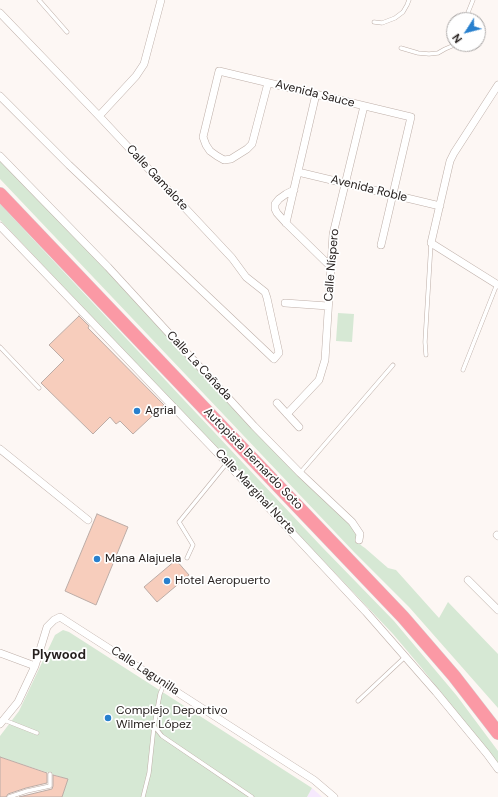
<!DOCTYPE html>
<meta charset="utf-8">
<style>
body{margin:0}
#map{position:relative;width:498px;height:797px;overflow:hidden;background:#fdf7f4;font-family:"DM Sans",sans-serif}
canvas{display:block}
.north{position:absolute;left:446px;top:12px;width:40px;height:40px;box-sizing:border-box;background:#fff;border:1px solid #a9a6a5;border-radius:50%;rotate:234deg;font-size:11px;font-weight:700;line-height:16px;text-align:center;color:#27211f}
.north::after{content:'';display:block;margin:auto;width:14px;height:18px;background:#2880ce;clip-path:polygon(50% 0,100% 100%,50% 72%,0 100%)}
</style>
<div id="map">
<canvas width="498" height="797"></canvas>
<div class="north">N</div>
</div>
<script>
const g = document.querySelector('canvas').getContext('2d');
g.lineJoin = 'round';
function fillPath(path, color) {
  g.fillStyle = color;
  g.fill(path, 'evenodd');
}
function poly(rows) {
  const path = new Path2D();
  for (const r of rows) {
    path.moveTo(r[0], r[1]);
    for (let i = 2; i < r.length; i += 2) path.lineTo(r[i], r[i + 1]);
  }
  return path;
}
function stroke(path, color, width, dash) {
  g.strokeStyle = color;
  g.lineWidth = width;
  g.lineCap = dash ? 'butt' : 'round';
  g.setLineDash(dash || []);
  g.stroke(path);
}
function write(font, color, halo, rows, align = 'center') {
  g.font = font + ' "DM Sans",sans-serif';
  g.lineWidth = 3.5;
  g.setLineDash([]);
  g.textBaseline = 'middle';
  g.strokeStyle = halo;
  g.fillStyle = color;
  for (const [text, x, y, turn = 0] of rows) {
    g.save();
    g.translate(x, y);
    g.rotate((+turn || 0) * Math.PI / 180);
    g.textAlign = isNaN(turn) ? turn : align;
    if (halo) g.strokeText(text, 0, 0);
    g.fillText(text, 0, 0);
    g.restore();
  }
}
const industrial = poly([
 [312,788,322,797,307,797]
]);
const green = poly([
 [0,161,102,264,352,525,356,531,357,541,362,546,365,548,388,568,396,570,439,618,448,602,498,654,498,708,409,607,354,552,0,179],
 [0,204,322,547,394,621,457,696,498,751,498,764,420,666,393,634,0,220],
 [338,313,354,314,352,342,336,341],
 [63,630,69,632,312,788,307,797,62,797,67,779,0,757,0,736,19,711,55,635]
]);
const building = poly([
 [79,316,89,326,88,328,164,405,133,434,120,421,116,424,110,417,93,434,41,383,64,360,49,345,79,316],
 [97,514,128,527,96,605,65,591,97,514],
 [176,560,189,575,157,602,144,587,176,560],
 [0,757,47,773,47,783,26,788,8,794,6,797,0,797,0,757],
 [53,775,68,779,62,797,19,797,52,789,53,786,53,775]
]);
const lane = poly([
 [39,0,67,32],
 [465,20,473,0],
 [374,22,382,23,395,18,403,12,407,5,409,0],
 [401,48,418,53,429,54,438,53,445,49,452,46,454,43],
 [0,347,39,388],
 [426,355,425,342,431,243],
 [463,370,497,284],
 [300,473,393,365],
 [187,558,193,545,179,522,227,463],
 [164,684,160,694,154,726,162,736,252,797],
 [358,701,405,657],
 [4,720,37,733],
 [9,797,27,791,50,786,50,774],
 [143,797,149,773,154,726]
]);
const street = poly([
 [0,13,99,116,232,258,246,277,265,292,267,298,279,353,274,359,69,165,0,96],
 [268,83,252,144,247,149,231,159,224,160,217,156,210,151,206,145,203,137,219,71,411,117,381,245],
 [498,85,454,153,450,161,431,243,498,285],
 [99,116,136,76,144,64,161,0],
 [0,156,108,267,254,426,300,473,352,522,360,534,359,540],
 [298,172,440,206],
 [294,190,286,194,279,199,275,204,275,209,277,213,286,223,331,267],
 [286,223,316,94],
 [0,226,227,463,366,612,436,692,487,754,498,769],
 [285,303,328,306],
 [277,403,299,427],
 [287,414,319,380,325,360,333,234,364,106],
 [0,449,88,520],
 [497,535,498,536],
 [468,580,498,610],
 [0,653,35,666],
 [0,724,18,702,35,666,47,627,54,620,60,617,314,780,334,797]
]);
const highway = poly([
 [0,194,403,617,454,676,498,733]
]);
const markers = [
 [137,411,4,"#2880ce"],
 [97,559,4,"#2880ce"],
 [167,581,4,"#2880ce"],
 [108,718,4,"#2880ce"]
];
const streetNames = [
 ["Avenida Sauce",315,94,14],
 ["Calle Gamalote",157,178,47],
 ["Avenida Roble",369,189,14],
 ["Calle Níspero",332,265,-85],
 ["Calle La Cañada",199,366,47],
 ["Autopista Bernardo Soto",253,459,46],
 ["Calle Marginal Norte",255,492,47],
 ["Calle Lagunilla",145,671,33]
];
const poiNames = [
 ["Agrial",145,411],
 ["Mana Alajuela",105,559],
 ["Hotel Aeropuerto",175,581],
 ["Complejo Deportivo",116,711],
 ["Wilmer López",116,725]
];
const neighbourhoodNames = [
 ["Plywood",59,656]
];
fillPath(industrial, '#f6e9fd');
fillPath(green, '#d6e8d4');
fillPath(building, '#f7cdbc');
stroke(building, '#bcaca6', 1);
stroke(lane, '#beafa8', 4.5);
stroke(street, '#beafa8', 8);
stroke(highway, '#d4d3d2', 14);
stroke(lane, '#fff', 3.5);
stroke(street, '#fff', 7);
stroke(highway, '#fb99a5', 13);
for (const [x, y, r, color] of markers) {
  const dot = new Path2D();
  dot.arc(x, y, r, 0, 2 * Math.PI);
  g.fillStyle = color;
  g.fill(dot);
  stroke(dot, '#fff', 1.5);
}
write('12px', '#27211f', '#fff', streetNames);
write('12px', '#27211f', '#fff', poiNames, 'left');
write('bold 13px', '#27211f', '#fff', neighbourhoodNames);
</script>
